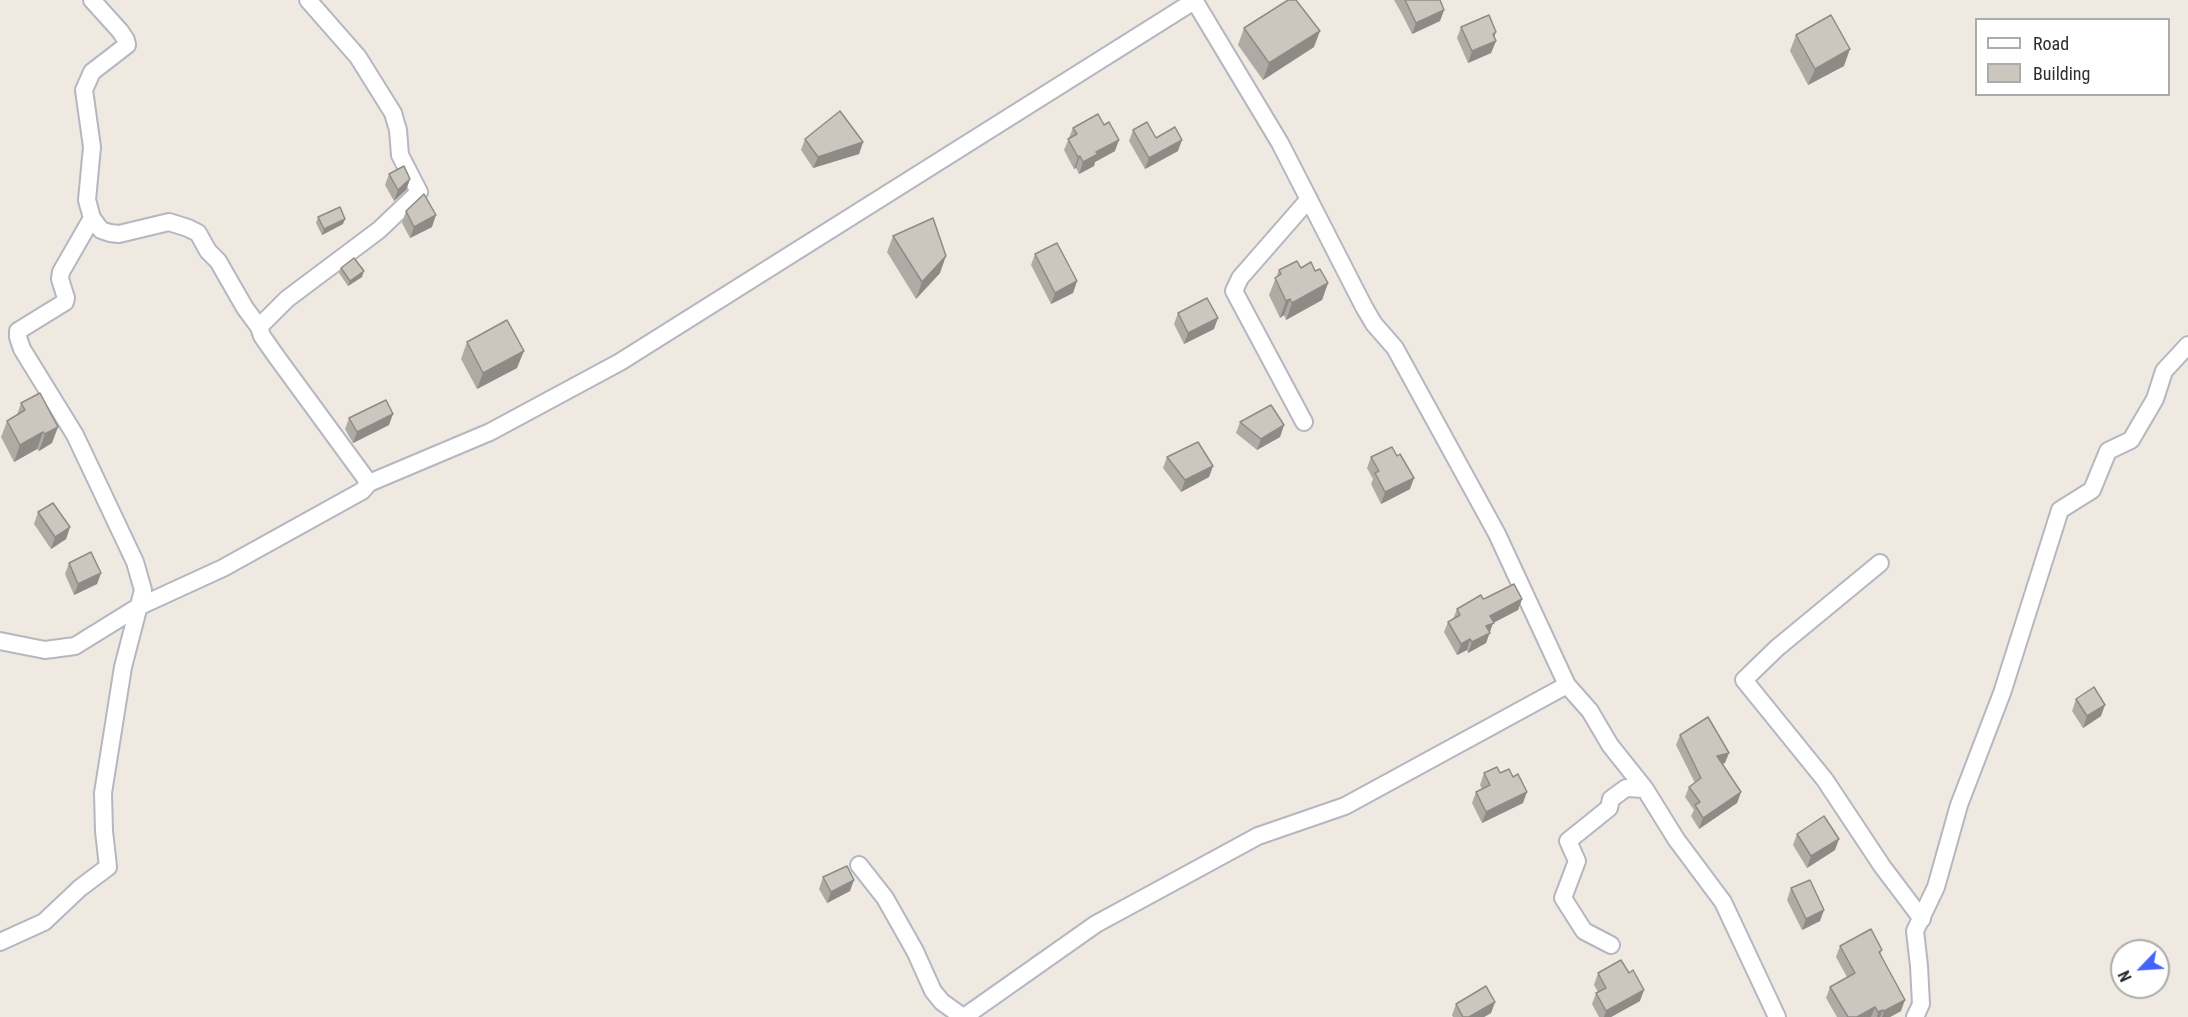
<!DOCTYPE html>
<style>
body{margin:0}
#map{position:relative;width:2188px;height:1017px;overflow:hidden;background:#efe9e1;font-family:"Roboto Condensed",sans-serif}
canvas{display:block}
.legend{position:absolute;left:1975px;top:18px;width:195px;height:78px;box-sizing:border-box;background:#fff;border:2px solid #ababab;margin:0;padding:8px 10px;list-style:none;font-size:18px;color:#2e2e2e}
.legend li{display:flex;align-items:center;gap:12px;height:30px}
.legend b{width:30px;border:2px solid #ababab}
.north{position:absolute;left:2110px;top:939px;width:60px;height:60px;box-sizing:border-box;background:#fff;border:2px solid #ababab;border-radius:50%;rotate:245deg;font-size:16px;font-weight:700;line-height:24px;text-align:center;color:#2e2e2e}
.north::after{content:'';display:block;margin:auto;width:21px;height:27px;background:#4264fb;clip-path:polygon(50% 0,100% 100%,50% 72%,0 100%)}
</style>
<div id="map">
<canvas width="2188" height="1017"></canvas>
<ul class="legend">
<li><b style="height:8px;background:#fff"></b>Road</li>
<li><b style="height:16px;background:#cbc7bf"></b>Building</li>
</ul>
<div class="north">N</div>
</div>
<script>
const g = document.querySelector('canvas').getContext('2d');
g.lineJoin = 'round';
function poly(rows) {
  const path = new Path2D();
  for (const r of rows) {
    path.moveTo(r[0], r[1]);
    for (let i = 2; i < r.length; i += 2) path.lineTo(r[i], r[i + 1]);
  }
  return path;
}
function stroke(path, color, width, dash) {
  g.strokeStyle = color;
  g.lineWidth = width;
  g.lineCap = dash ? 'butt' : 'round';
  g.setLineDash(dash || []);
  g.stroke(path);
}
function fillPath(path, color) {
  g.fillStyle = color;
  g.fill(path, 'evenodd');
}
const street = poly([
 [92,0,120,31,126,40,127,45,92,72,84,90,92,147,87,200,92,218,101,230,110,233,119,234,169,222,188,228,198,233,208,251,218,261,245,308,259,327],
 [308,0,358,57,393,113,398,130,400,155,419,192,379,230,287,299,259,327,262,336,276,356,369,483],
 [1194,0,1280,143,1364,307,1374,324,1395,348,1497,534,1567,685,1590,711,1610,745,1645,789,1676,839,1723,902,1777,1017],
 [1304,422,1234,291,1240,278,1309,199],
 [1880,563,1777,648,1744,680,1825,780,1882,866,1922,919],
 [0,641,45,650,75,646,138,607,223,568,362,491,369,483,490,432,620,362,1194,1],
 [859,865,885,898,915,951,933,991,942,1002,963,1017],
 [0,942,44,922,80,888,108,867,104,831,103,793,123,667,143,590,135,562,75,435,22,349,18,337,18,331,65,302,66,298,60,279,61,272,92,218],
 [1611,945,1584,931,1563,898,1577,861,1568,841,1609,808,1611,799,1626,788,1645,789],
 [964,1017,1096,924,1258,836,1345,806,1567,685],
 [1915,1017,1921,1004,1919,966,1915,931,1936,887,1959,805,2002,693,2060,510,2092,490,2108,451,2131,440,2155,399,2164,371,2188,345]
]);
const wall = poly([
 [1394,0,1440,0,1444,10,1440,21,1412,34,1402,14],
 [1461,27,1494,38,1496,41,1491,53,1468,63,1457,38],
 [1244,28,1314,47,1263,80,1238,45],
 [1796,35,1844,66,1808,85,1790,51],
 [1073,128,1115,151,1095,162,1094,166,1079,174,1076,168,1074,169,1064,150],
 [1133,130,1156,138,1178,151,1145,169,1129,141],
 [805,139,863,142,859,154,813,168,801,150],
 [389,174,410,179,406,190,394,201,385,185],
 [406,211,432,227,410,238,402,223],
 [318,217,343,224,322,235,316,223],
 [893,236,940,273,916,299,887,252],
 [1035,254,1077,281,1073,293,1051,304,1031,265],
 [341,268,362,277,348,286,339,273],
 [1301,268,1315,271,1328,283,1322,300,1286,320,1284,315,1280,318,1269,295,1279,270],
 [1178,313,1214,329,1184,344,1174,324],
 [467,342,517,368,477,389,461,359],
 [21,403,52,443,39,451,37,449,14,462,1,437,7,421,17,415],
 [349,418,389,425,353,443,345,429],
 [1240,422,1284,425,1280,437,1257,450,1236,433],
 [1167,457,1213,466,1209,477,1181,492,1163,468],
 [1371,457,1410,489,1381,504,1371,484,1373,479,1367,468],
 [38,512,70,527,66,539,51,549,34,524],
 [69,563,101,573,97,584,74,595,65,574],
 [1483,599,1522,599,1518,610,1493,623,1486,643,1468,653,1467,650,1457,655,1444,632,1448,622,1453,619,1457,609],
 [2076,699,2101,716,2083,728,2072,711],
 [1680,735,1725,763,1722,764,1741,792,1737,803,1699,829,1691,816,1694,810,1685,797,1689,787,1695,783,1676,745],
 [1484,773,1500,773,1523,803,1482,823,1472,803,1476,792,1482,789,1480,785],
 [1797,834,1835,850,1807,868,1793,845],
 [823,877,850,891,827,903,819,889],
 [1791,888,1820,921,1802,930,1787,900],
 [1840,946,1882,950,1880,955,1901,1011,1890,1017,1837,1017,1826,998,1830,987,1847,977,1836,957],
 [1598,973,1640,1001,1611,1017,1599,1017,1592,1004,1596,993,1598,992,1594,985],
 [1495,1002,1491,1013,1484,1017,1453,1017,1452,1015,1456,1004]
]);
const shadedWall = poly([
 [1444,10,1440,21,1412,34,1416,23],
 [1320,31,1314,47,1263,80,1269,63],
 [1496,32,1492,43,1496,41,1491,53,1468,63,1472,51,1493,34],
 [1850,49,1844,66,1808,85,1815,69],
 [1119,140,1115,151,1095,162,1094,166,1079,174,1083,162,1096,152],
 [1182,140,1178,151,1145,169,1149,158],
 [863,142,859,154,813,168,818,157],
 [1080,156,1076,168,1074,169,1078,157],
 [410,179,406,190,394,201,398,190],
 [436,215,432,227,410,238,414,227],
 [345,219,343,224,322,235,324,229],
 [946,256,940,273,916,299,922,282],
 [364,271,362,277,348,286,350,281],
 [1077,281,1073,293,1051,304,1055,293],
 [1328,283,1322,300,1286,320,1292,303],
 [1290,299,1284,315,1280,318,1286,301],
 [1218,318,1214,329,1184,344,1188,333],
 [524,351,517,368,477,389,483,373],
 [393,414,389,425,353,443,357,432],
 [1284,425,1280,437,1257,450,1261,439],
 [58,427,52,443,39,451,45,434],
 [43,432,37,449,14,462,20,445],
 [1213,466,1209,477,1181,492,1185,480],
 [1414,478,1410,489,1381,504,1385,492],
 [70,527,66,539,51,549,55,537],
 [101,573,97,584,74,595,78,584],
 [1522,599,1518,610,1493,623,1486,643,1468,653,1472,642,1490,616],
 [1470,639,1467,650,1457,655,1461,644],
 [2105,705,2101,716,2083,728,2087,716],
 [1729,753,1725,763,1713,767,1717,756],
 [1527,792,1523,803,1482,823,1486,812],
 [1741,792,1737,803,1699,829,1703,818],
 [1839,839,1835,850,1807,868,1811,856],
 [854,880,850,891,827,903,831,892],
 [1824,910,1820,921,1802,930,1806,919],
 [1644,990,1640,1001,1611,1017,1604,1017,1606,1011],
 [1905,1000,1901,1011,1890,1017,1882,1017,1884,1011],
 [1495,1002,1491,1013,1484,1017,1469,1017],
 [1875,1007,1871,1017,1857,1017],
 [1883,1010,1880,1017,1877,1017,1878,1012]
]);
const building = poly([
 [1288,0,1296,0,1320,31,1269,63,1244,28,1288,0],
 [1405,0,1440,0,1444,10,1416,23,1405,0],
 [1489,15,1496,32,1493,34,1496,41,1472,51,1461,27,1489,15],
 [1831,15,1850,49,1815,69,1796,35,1831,15],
 [840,111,863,142,818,157,805,139,840,111],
 [1098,114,1104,125,1109,122,1119,140,1096,152,1098,154,1083,162,1080,156,1078,157,1068,139,1077,134,1073,128,1098,114],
 [1147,122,1156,138,1175,127,1182,140,1149,158,1133,130,1147,122],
 [404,166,410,179,398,190,389,174,404,166],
 [424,194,436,215,414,227,406,211,424,194],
 [340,207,345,219,324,229,318,217,340,207],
 [933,218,946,256,922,282,893,236,933,218],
 [1057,243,1077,281,1055,293,1035,254,1057,243],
 [354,258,364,271,350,281,341,268,354,258],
 [1297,261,1301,268,1311,262,1315,271,1320,269,1328,283,1292,303,1290,299,1286,301,1275,278,1281,274,1279,270,1297,261],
 [1207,298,1218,318,1188,333,1178,313,1207,298],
 [507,320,524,351,483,373,467,342,507,320],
 [40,393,58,427,45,434,43,432,20,445,7,421,25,410,21,403,40,393],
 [386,400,393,414,357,432,349,418,386,400],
 [1271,405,1284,425,1261,439,1240,422,1271,405],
 [1198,442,1213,466,1185,480,1167,457,1198,442],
 [1392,447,1397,456,1400,454,1414,478,1385,492,1375,473,1379,471,1371,457,1392,447],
 [53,503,70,527,55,537,38,512,53,503],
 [91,552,101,573,78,584,69,563,91,552],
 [1514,584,1522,599,1490,616,1494,623,1486,626,1490,633,1472,642,1470,639,1461,644,1448,622,1460,615,1457,609,1481,595,1483,599,1486,598,1514,584],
 [2094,687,2105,705,2087,716,2076,699,2094,687],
 [1708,717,1729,753,1717,756,1741,792,1703,818,1695,805,1700,802,1689,787,1701,778,1680,735,1708,717],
 [1497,767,1500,773,1509,769,1513,777,1518,774,1527,792,1486,812,1476,792,1490,785,1484,773,1497,767],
 [1824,816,1839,839,1811,856,1797,834,1824,816],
 [847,866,854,880,831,892,823,877,847,866],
 [1810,880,1824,910,1806,919,1791,888,1810,880],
 [1871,929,1882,950,1879,952,1905,1000,1884,1011,1883,1010,1878,1012,1875,1007,1857,1017,1848,1017,1830,987,1855,973,1840,946,1871,929],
 [1621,960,1629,973,1633,970,1644,990,1606,1011,1596,993,1606,988,1598,973,1621,960],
 [1486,986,1495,1002,1469,1017,1463,1017,1456,1004,1486,986]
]);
stroke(street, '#b4b7c1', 20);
stroke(street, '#fff', 16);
fillPath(wall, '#afaba4');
fillPath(shadedWall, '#8e8b86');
fillPath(building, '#cbc7bf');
stroke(building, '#8e8b86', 1.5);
</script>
